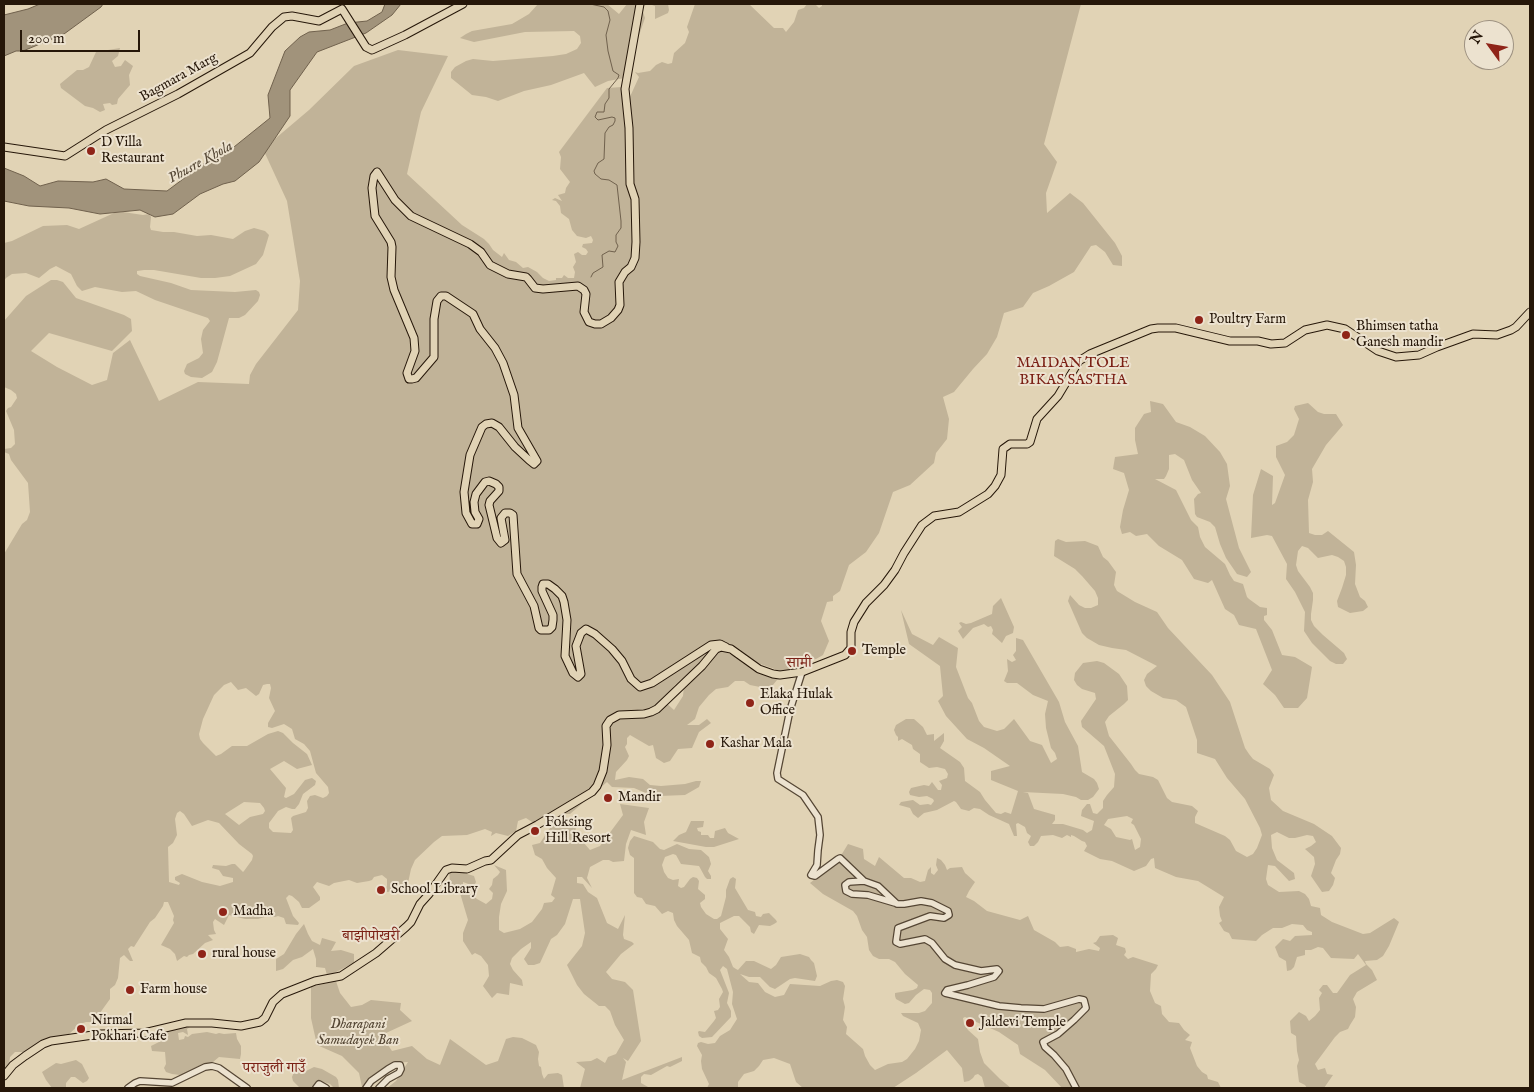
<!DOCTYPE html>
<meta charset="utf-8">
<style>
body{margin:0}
#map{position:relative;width:1534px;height:1092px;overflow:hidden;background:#e1d3b5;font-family:"IM FELL English",serif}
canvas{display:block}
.frame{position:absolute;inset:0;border:5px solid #261709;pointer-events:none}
.north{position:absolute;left:1464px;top:20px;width:50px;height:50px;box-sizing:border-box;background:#ece2cf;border:1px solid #9d9180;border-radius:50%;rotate:302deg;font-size:14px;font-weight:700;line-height:20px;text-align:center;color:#261709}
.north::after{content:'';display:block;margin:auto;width:18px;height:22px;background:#8f2418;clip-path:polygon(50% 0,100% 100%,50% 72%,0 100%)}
.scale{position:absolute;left:20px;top:30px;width:120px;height:22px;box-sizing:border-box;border:2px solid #261709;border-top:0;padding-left:6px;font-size:15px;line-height:18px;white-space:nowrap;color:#261709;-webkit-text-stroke:4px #ece2cf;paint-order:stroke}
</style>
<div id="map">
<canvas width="1534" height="1092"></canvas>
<div class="frame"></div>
<div class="north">N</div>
<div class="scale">200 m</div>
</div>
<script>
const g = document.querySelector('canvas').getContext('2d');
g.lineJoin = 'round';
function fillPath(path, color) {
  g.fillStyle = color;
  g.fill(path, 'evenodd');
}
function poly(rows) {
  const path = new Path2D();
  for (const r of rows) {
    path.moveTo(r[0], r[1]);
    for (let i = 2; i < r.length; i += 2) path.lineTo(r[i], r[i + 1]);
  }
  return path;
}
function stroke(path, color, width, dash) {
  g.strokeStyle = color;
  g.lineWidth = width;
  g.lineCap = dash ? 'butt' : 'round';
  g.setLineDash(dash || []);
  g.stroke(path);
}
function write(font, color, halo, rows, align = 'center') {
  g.font = font + ' "IM FELL English","Noto Serif Devanagari",serif';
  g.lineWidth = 4;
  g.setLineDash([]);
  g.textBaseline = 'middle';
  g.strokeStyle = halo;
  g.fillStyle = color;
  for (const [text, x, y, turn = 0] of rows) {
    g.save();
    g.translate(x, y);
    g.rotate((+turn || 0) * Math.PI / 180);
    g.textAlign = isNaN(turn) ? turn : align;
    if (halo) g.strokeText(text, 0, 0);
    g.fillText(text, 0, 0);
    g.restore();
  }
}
const green = poly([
 [538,4,607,4,619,14,627,4,668,4,669,10,668,13,655,19,655,6,649,4,643,6,642,9,645,18,633,53,631,74,630,77,608,81,595,87,584,73,551,85,524,91,498,101,486,97,472,95,451,78,451,72,455,67,466,61,473,59,493,61,553,56,566,54,577,49,581,43,580,36,574,31,525,32,474,42,460,38,466,34,472,31,512,24,529,14],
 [695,4,749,4,774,28,783,28,786,32,794,22,798,10,804,8,807,4,815,4,819,8,822,6,822,4,1081,4,1044,144,1057,162,1046,193,1047,213,1070,193,1083,203,1115,243,1122,256,1122,266,1113,265,1105,252,1096,245,1091,246,1074,272,1049,286,1033,293,1023,307,1004,313,997,337,987,354,973,369,954,392,943,397,949,419,947,439,936,453,934,463,910,485,893,492,879,533,866,552,849,565,840,591,833,596,833,601,827,602,821,621,829,641,823,655,816,659,810,660,804,665,789,670,780,671,752,661,725,641,720,644,695,670,675,685,663,700,674,710,683,696,684,686,702,672,719,651,723,650,747,664,788,675,777,680,768,691,760,687,750,685,744,681,735,681,728,687,716,689,709,695,699,707,695,719,687,725,699,725,707,719,711,723,699,732,692,748,678,749,670,761,664,763,656,758,653,745,649,746,630,735,627,738,627,744,625,747,629,756,627,760,616,772,615,780,629,777,643,779,650,785,661,786,685,784,696,781,701,781,699,787,685,795,659,796,646,793,634,788,612,787,607,782,570,814,566,814,564,811,599,784,611,725,625,716,625,712,616,713,611,716,605,754,595,781,583,795,571,803,564,804,554,812,538,822,532,822,526,818,518,821,516,831,508,836,496,833,491,836,492,832,485,829,467,835,442,836,434,842,415,860,411,869,408,883,400,890,387,892,385,891,387,886,387,879,382,875,374,877,372,880,369,881,357,883,349,880,334,883,329,886,317,882,313,887,320,897,320,900,309,908,302,908,299,902,292,896,289,895,286,898,293,916,299,923,298,925,286,924,284,918,278,916,275,917,268,916,258,919,245,919,229,915,224,925,215,919,213,922,214,930,216,934,208,935,213,940,205,943,193,954,189,955,187,957,184,956,177,961,175,954,170,949,161,945,174,923,173,920,174,916,168,902,164,902,163,906,155,918,150,922,134,947,131,946,128,949,133,961,130,961,124,955,120,958,118,978,115,985,110,989,110,999,97,1017,91,1022,86,1022,80,1024,69,1034,51,1038,23,1052,15,1052,10,1057,9,1065,4,1074,4,554,22,524,27,520,30,512,28,483,11,460,9,454,4,452,4,449,11,448,15,444,14,430,6,411,8,408,11,407,17,398,16,394,11,390,4,387,4,321,26,296,51,280,57,280,63,282,76,298,124,315,131,319,132,331,112,351,49,333,31,351,57,367,92,385,107,380,113,353,130,340,159,401,198,382,249,384,250,375,256,364,298,310,300,281,287,201,263,149,309,110,354,66,398,50,448,56,421,112,407,174,462,225,484,239,489,244,493,250,502,257,504,253,509,260,516,262,523,268,528,267,537,272,543,278,549,281,556,280,556,278,562,278,564,275,568,278,574,278,575,272,573,267,576,262,574,254,578,252,582,255,586,255,588,252,586,249,582,247,583,244,592,243,593,240,591,236,586,238,577,236,572,230,569,219,561,213,560,206,556,201,552,200,555,198,562,201,558,195,565,193,566,188,570,182,560,169,561,157,559,152,607,88,622,87,623,95,628,101,639,77,635,72,638,73,650,71,656,65,662,62,668,64,672,63,674,53,685,43,689,32,687,27],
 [231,682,238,690,246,688,256,696,259,694,263,685,267,684,270,684,271,688,269,698,275,711,268,723,268,727,272,728,284,724,292,729,295,739,304,744,310,751,316,773,328,787,329,793,327,796,323,798,315,795,310,796,307,801,308,808,306,812,293,816,291,818,293,830,291,833,273,832,269,828,269,823,278,811,286,807,292,809,295,809,299,804,303,794,315,785,316,781,312,778,305,780,294,794,286,798,284,797,286,788,270,769,284,761,297,769,312,765,307,754,293,743,283,733,278,731,268,734,247,746,232,746,221,754,216,756,203,743,200,739,199,734,203,719,214,695,224,685],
 [244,802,260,803,264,808,265,811,263,814,250,817,239,825,225,814],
 [180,811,184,814,192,826,208,820,219,823,239,844,252,854,253,856,252,860,244,871,243,872,235,864,232,864,226,866,213,865,212,868,219,870,223,876,233,878,233,882,220,886,202,882,182,874,175,877,175,880,180,883,179,885,169,882,168,847,173,843,177,835,175,819,177,813],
 [120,48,118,56,112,61,115,67,121,66,125,60,133,66,129,75,130,85,118,99,117,104,112,105,110,103,103,104,105,110,100,112,93,108,85,106,61,88,60,84,77,70,83,70,89,67,96,52],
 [123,212,143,215,149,214,151,217,150,227,151,230,163,232,174,232,197,236,211,235,233,239,245,231,254,228,265,231,269,235,263,255,256,264,230,276,215,278,201,278,154,270,144,270,137,271,137,274,140,276,171,283,191,290,235,292,256,290,259,292,260,295,258,301,245,315,239,318,229,318,217,362,212,372,202,378,191,377,185,374,184,371,187,364,199,358,203,353,201,339,203,330,210,321,208,318,155,300,136,291,122,292,95,287,82,291,77,286,71,274,56,266,50,269,39,278,26,273,12,274,6,278,4,281,4,243,12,241,43,226,67,225,79,229,114,213],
 [1150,401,1163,404,1176,422,1190,427,1205,436,1220,452,1227,464,1230,486,1226,499,1239,548,1251,572,1247,577,1237,574,1226,558,1220,544,1215,527,1210,522,1197,517,1195,514,1194,499,1198,494,1201,493,1192,480,1184,460,1175,454,1169,455,1169,469,1166,476,1164,479,1155,479,1176,490,1191,520,1198,527,1200,537,1205,547,1225,564,1230,575,1234,581,1243,584,1247,597,1249,599,1260,607,1267,608,1267,615,1264,616,1264,620,1272,630,1282,655,1295,657,1312,667,1307,698,1298,708,1284,708,1275,695,1263,684,1272,670,1256,629,1239,625,1234,615,1225,609,1212,580,1208,583,1194,579,1182,560,1159,546,1147,534,1136,536,1130,532,1122,534,1120,527,1123,510,1129,490,1124,473,1113,469,1115,457,1138,454,1135,440,1135,428,1144,414,1151,412],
 [1308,403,1318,412,1324,414,1336,414,1343,425,1326,445,1312,469,1313,482,1308,500,1309,533,1315,535,1322,535,1328,531,1354,552,1356,565,1355,584,1360,597,1365,601,1368,607,1363,611,1350,613,1338,607,1337,601,1342,588,1346,575,1346,567,1344,561,1338,557,1332,555,1318,558,1308,548,1302,546,1298,551,1296,565,1298,571,1310,587,1313,593,1313,600,1311,614,1311,620,1314,626,1323,635,1344,653,1347,659,1343,664,1336,664,1330,661,1312,643,1304,631,1305,612,1295,592,1286,579,1287,564,1272,536,1267,535,1251,538,1253,495,1261,469,1273,476,1272,505,1275,503,1285,475,1276,457,1276,446,1287,442,1294,435,1299,419,1294,409,1295,406],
 [1058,539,1066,542,1085,541,1098,546,1103,557,1108,561,1116,572,1114,585,1117,591,1135,602,1157,612,1168,628,1212,675,1230,702,1245,748,1249,754,1253,759,1270,769,1274,775,1269,788,1271,800,1283,811,1314,824,1332,836,1341,848,1340,854,1336,860,1331,873,1335,878,1333,885,1329,891,1322,892,1311,876,1315,864,1314,857,1305,849,1311,846,1316,842,1313,836,1307,835,1295,838,1289,838,1277,832,1271,835,1272,848,1277,860,1294,873,1295,879,1289,881,1275,866,1268,865,1266,879,1268,885,1279,892,1299,891,1305,894,1309,899,1311,906,1320,908,1321,915,1332,922,1363,934,1370,933,1394,918,1399,922,1389,946,1383,956,1377,960,1365,961,1366,964,1372,970,1377,980,1357,992,1353,999,1356,1007,1355,1017,1350,1025,1348,1029,1340,1032,1335,1037,1315,1064,1318,1070,1325,1068,1327,1074,1333,1075,1324,1088,1307,1088,1305,1085,1299,1082,1297,1066,1299,1060,1297,1051,1296,1036,1291,1033,1290,1021,1299,1012,1306,1016,1309,1021,1315,1016,1320,1010,1319,998,1322,993,1319,990,1323,985,1327,985,1333,993,1337,993,1350,975,1366,965,1358,954,1354,959,1331,958,1323,948,1318,947,1311,950,1305,950,1305,955,1297,957,1294,967,1291,970,1287,971,1286,961,1279,957,1275,947,1283,939,1290,941,1295,936,1312,935,1312,932,1307,930,1303,925,1292,924,1282,928,1273,928,1262,935,1256,941,1232,939,1229,933,1224,931,1219,923,1222,921,1220,916,1219,907,1224,897,1198,881,1176,877,1155,868,1154,858,1151,859,1146,866,1134,871,1112,861,1100,859,1084,851,1087,846,1085,842,1082,841,1074,836,1071,835,1071,837,1067,835,1062,838,1053,835,1041,836,1038,842,1034,846,1030,846,1028,842,1031,836,1027,833,1025,827,1018,823,1016,824,1017,836,1014,836,1009,824,989,815,980,809,974,808,969,811,961,809,956,802,954,801,937,810,924,813,918,818,913,814,910,808,899,805,901,802,913,800,920,805,928,804,931,805,934,801,933,799,927,796,919,797,910,795,909,792,911,788,924,785,929,786,932,782,938,790,941,790,942,785,939,781,947,778,948,774,945,769,937,767,929,768,920,762,920,754,913,749,912,745,902,739,898,741,898,737,896,735,894,730,896,725,906,719,914,719,923,727,927,735,934,734,934,741,944,733,944,741,940,748,960,762,964,768,965,781,980,792,985,800,996,813,1001,814,1005,812,1011,814,1018,791,991,780,991,771,1010,766,984,748,967,739,946,716,938,701,943,696,940,666,909,644,901,610,912,634,933,645,939,637,958,648,956,667,968,698,972,703,979,721,984,727,997,731,1004,729,1014,719,1030,741,1042,745,1051,763,1057,759,1055,753,1051,748,1046,728,1045,714,1048,701,1033,695,1017,683,1007,683,1004,681,1008,671,1007,659,1012,662,1016,660,1013,655,1016,651,1016,638,1023,640,1059,702,1065,722,1078,746,1082,772,1094,779,1097,783,1099,789,1093,797,1088,800,1081,800,1076,797,1063,794,1023,792,1028,793,1034,809,1055,815,1055,820,1052,824,1063,824,1083,830,1087,833,1092,830,1094,821,1081,816,1082,810,1087,804,1090,804,1093,813,1097,814,1103,808,1103,801,1107,795,1114,787,1115,774,1104,746,1082,727,1081,721,1096,699,1095,693,1082,689,1077,685,1074,680,1075,673,1083,663,1097,661,1104,663,1119,674,1127,686,1128,700,1124,704,1109,716,1105,722,1109,736,1131,764,1135,770,1139,774,1153,777,1158,780,1167,798,1172,802,1192,806,1198,811,1195,817,1195,823,1225,836,1230,840,1236,851,1247,857,1253,854,1257,848,1262,835,1260,828,1245,799,1227,778,1215,759,1197,753,1197,740,1186,707,1176,700,1163,698,1151,691,1146,686,1144,680,1147,674,1157,666,1126,650,1112,648,1099,645,1087,638,1082,633,1068,601,1070,595,1079,605,1085,608,1091,608,1098,605,1098,598,1095,591,1082,576,1075,569,1054,556,1055,541],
 [1127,816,1133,819,1131,823,1134,825,1141,839,1140,847,1135,850,1132,839,1130,840,1116,837,1111,829,1104,825,1108,819],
 [1001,598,1014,627,1013,633,1006,636,1002,643,992,634,993,630,991,626,988,627,984,624,973,628,963,639,958,631,962,627,959,623,961,622,966,624,971,623,992,614,993,606],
 [620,804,649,808,644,822,646,835,631,830,626,844,624,861,613,862,609,860,603,860,590,867,587,878,592,888,582,877,577,877,577,883,583,884,588,892,597,898,607,923,618,929,625,915,623,935,624,939,632,942,634,944,621,954,606,972,612,979,625,982,633,990,641,1041,628,1061,623,1058,626,1062,622,1080,682,1057,682,1061,670,1067,667,1066,651,1075,644,1074,641,1077,641,1083,648,1087,656,1088,580,1088,585,1069,576,1062,591,1061,597,1058,605,1063,608,1057,616,1054,624,1040,615,1025,610,1011,605,1006,599,1006,584,994,577,985,567,965,582,946,585,933,580,899,573,899,565,924,557,935,551,939,540,963,534,965,528,965,524,959,531,948,531,942,521,949,512,958,510,964,513,970,522,980,523,986,510,983,509,995,497,993,492,998,483,986,489,976,488,965,481,956,475,953,472,955,463,941,463,933,468,920,460,893,450,883,449,869,463,870,464,873,474,876,476,882,474,886,463,882,463,887,477,899,486,904,492,899,493,893,489,889,492,885,493,879,498,875,500,872,494,865,506,870,507,891,501,904,499,917,499,930,504,933,520,929,532,922,542,909,544,903,552,902,555,898,551,895,556,878,547,868,542,859,535,855,532,845,540,843,552,825,576,827,573,843,583,842,590,850,600,846,623,815],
 [691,821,704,821,703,827,697,828,698,831,701,832,701,835,708,835,710,838,714,838,715,831,725,828,728,833,739,839,714,847,706,847,673,841,679,835,686,832],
 [634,836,653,842,660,849,664,850,677,844,689,849,701,850,709,857,711,864,708,871,711,876,711,879,707,879,705,877,699,866,681,864,676,855,673,854,665,857,662,865,664,872,668,878,673,880,679,879,678,886,681,888,684,887,690,879,693,877,697,878,699,881,698,889,705,895,705,899,700,903,701,907,706,914,714,919,717,919,721,916,726,897,726,890,730,879,733,877,736,879,735,888,748,910,755,912,756,916,761,917,763,914,769,913,776,920,777,922,774,924,770,926,759,925,754,934,751,932,750,927,739,916,734,916,720,923,720,929,728,939,724,950,729,957,733,967,736,969,738,970,746,961,754,961,771,969,776,965,781,957,800,954,809,957,811,960,814,963,817,976,815,981,795,978,790,979,775,989,770,987,760,977,749,977,740,974,749,982,758,983,765,992,775,997,784,995,790,984,820,986,831,981,837,980,843,982,845,986,843,999,845,1007,843,1020,847,1027,846,1034,863,1049,865,1056,870,1065,875,1070,888,1064,902,1062,907,1059,915,1049,919,1041,921,1030,918,1023,903,1016,901,1013,919,1013,925,1011,932,1003,932,993,930,990,924,989,916,995,909,1003,905,1004,896,999,895,996,895,993,913,990,917,988,918,985,905,974,895,962,889,959,879,959,873,956,869,950,867,937,862,930,857,916,853,911,823,894,810,883,837,862,848,844,863,849,864,859,875,866,879,857,904,878,911,878,920,882,925,881,928,870,931,867,931,873,934,875,938,870,936,865,937,858,941,860,945,865,947,870,950,868,962,867,965,873,975,882,969,891,966,897,974,901,987,911,1020,920,1028,916,1034,930,1055,942,1060,947,1068,946,1076,949,1076,952,1089,949,1099,951,1100,948,1093,943,1096,942,1100,936,1113,935,1118,938,1116,945,1125,948,1126,952,1124,955,1128,959,1133,957,1158,965,1156,969,1151,974,1150,991,1155,1003,1161,1006,1162,1014,1169,1022,1179,1023,1184,1030,1190,1035,1185,1040,1192,1042,1190,1048,1197,1066,1202,1072,1207,1075,1208,1079,1218,1082,1221,1088,1062,1088,1045,1070,1020,1054,1018,1045,999,1032,965,1017,963,1018,964,1024,968,1030,978,1039,980,1052,984,1063,1000,1079,1011,1088,985,1088,982,1077,978,1074,975,1075,973,1078,969,1081,964,1082,962,1068,947,1050,916,1073,893,1088,803,1088,796,1082,790,1064,774,1058,763,1060,759,1066,754,1071,744,1074,738,1082,738,1088,707,1088,709,1084,702,1069,701,1061,702,1055,697,1046,698,1043,701,1042,708,1044,715,1043,720,1036,730,1030,737,1019,732,1004,733,992,727,969,723,966,720,970,729,993,727,1003,731,1011,731,1017,712,1037,702,1038,699,1036,698,1032,699,1031,705,1032,714,1021,716,1018,714,1011,718,1010,720,1007,719,999,723,992,722,989,716,978,709,973,706,967,701,962,700,957,692,953,689,940,677,926,674,920,673,913,668,911,662,914,655,906,646,904,642,898,637,897,634,893,634,858,630,855,628,848,630,841],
 [304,924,308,934,312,941,320,945,322,938,336,942,331,951,341,950,354,954,354,963,330,975,327,975,325,968,316,967,316,959,313,949,302,957,293,960,283,969,276,971,276,959,284,954,296,934],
 [336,981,340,993,351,1007,362,1005,371,1000,401,1003,400,1010,412,1021,386,1033,384,1039,392,1051,412,1046,427,1059,440,1065,450,1039,486,1065,498,1061,506,1039,513,1037,522,1038,536,1045,539,1052,538,1059,539,1066,541,1067,542,1074,544,1079,548,1074,558,1073,562,1075,564,1088,387,1088,396,1081,408,1062,392,1063,362,1087,359,1073,342,1056,317,1045,311,1018,311,987],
 [181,1027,190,1027,187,1029,188,1035,183,1032,178,1033,179,1040,184,1039,185,1036,188,1037,192,1034,207,1032,216,1034,219,1033,224,1034,236,1033,237,1039,241,1046,241,1054,240,1059,219,1057,213,1062,192,1072,180,1075,172,1074,166,1072,164,1068,166,1064,165,1052,152,1051,151,1046,163,1040,165,1032],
 [76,1060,82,1064,89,1078,87,1081,83,1083,75,1077,71,1077,66,1083,66,1088,52,1088,46,1080,42,1072,56,1063,61,1064],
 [314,1067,322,1069,336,1077,338,1080,339,1088,334,1088,330,1084,323,1082,315,1083,313,1088,300,1088,293,1081,292,1077,294,1072,306,1071]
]);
const water = poly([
 [40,4,103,4,101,7,64,34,23,51,16,51,4,56,4,15,28,9,40,4],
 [385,4,401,4,392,15,366,33,317,52,290,90,290,116,259,162,235,181,223,184,200,194,173,214,155,217,140,210,100,214,69,208,29,206,4,201,4,168,24,176,40,186,58,181,93,182,106,179,124,189,167,191,206,162,224,155,270,118,268,95,285,51,300,37,309,32,330,30,348,23,367,21,382,12,385,4]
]);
const stream = poly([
 [590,4,604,7,608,11,610,20,606,35,608,51,613,71,619,75,618,78,609,89,609,98,605,104,604,112,597,112,595,117,598,120,612,117,615,118,615,121,613,125,609,127,605,133,604,159,598,163,594,171,595,174,601,179,609,180,617,185,621,221,621,228,616,235,616,242,618,246,615,252,609,251,602,255,603,267,593,273,591,277]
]);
const minor = poly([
 [802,672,790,710,777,773,778,779,803,795,818,817,820,835,818,850,817,865,811,875,815,876,838,859,840,858,864,881,878,886,897,904,904,904,921,901,932,903,948,911,949,915,944,918,930,916,898,928,896,942,900,944,925,939,932,943,945,959,955,965,981,971,997,969,999,971,994,977,968,985,947,990,945,993,999,1006,1021,1008,1044,1009,1079,999,1084,1000,1086,1008,1074,1020,1058,1034,1043,1042,1045,1047,1054,1055,1066,1069,1076,1088],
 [864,881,849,882,845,885,846,891,852,894,868,895,895,903],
 [128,1088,135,1083,140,1081,172,1083,205,1067,212,1066,219,1068,247,1088],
 [316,1088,319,1084,326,1088],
 [366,1088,371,1081,388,1069,395,1065,400,1065,401,1069,399,1073,388,1079,379,1088]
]);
const major = poly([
 [640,4,625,89,629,128,630,184,635,199,636,242,635,258,631,267,625,272,619,282,620,305,618,310,611,318,601,324,595,324,589,322,584,312,586,294,584,290,578,286,543,289,535,288,528,279,526,277,508,274,490,265,481,252,470,244,411,216,395,200,377,172,374,176,372,188,375,216,391,242,392,247,391,277,394,290,414,338,415,351,407,373,409,379,412,379,416,378,434,357,434,319,437,301,441,296,446,296,473,314,480,329,495,348,503,363,514,395,518,428,537,461,534,464,529,460,515,447,499,427,492,423,486,424,482,427,470,455,464,492,466,513,472,524,477,524,479,519,475,512,474,502,476,494,485,482,489,481,496,484,499,487,499,491,490,501,489,505,497,538,501,543,505,540,501,518,505,513,510,513,513,515,517,574,534,606,539,628,541,630,549,630,552,627,553,620,553,615,542,591,542,587,543,584,548,584,555,589,562,596,564,602,567,620,565,656,573,673,578,677,581,674,576,646,581,633,586,629,595,634,612,649,622,661,631,679,640,687,652,683,711,645,720,644,726,647],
 [4,147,65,156,106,130,178,94,250,53,272,27,284,17,292,16,319,21,342,9,366,47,372,50,405,35,463,4],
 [4,1076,13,1065,25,1056,43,1044,51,1041,100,1034,144,1033,186,1023,212,1023,241,1026,260,1022,265,1018,273,1002,282,994,315,981,341,976,376,953,406,927,411,922,420,904,429,894,446,870,452,868,467,869,485,861,491,860,518,835,537,825,592,792,597,786,603,771,607,745,606,726,610,720,619,715,644,714,651,712,657,709,702,666,716,649,721,647,731,649,759,669,773,674,780,675,802,672,845,655,851,648,851,632,854,622,866,603,884,585,895,570,904,553,922,525,934,516,959,512,988,494,995,486,1001,475,1003,449,1010,444,1027,444,1030,442,1037,419,1058,396,1079,361,1090,354,1151,329,1158,328,1176,328,1230,341,1258,341,1271,344,1285,343,1305,330,1327,325,1345,329,1378,351,1396,357,1419,355,1437,347,1473,334,1497,335,1511,330,1516,327,1530,312]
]);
const markers = [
 [91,151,5,"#8f2418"],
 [1199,320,5,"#8f2418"],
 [1346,335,5,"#8f2418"],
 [852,651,5,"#8f2418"],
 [750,703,5,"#8f2418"],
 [710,744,5,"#8f2418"],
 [608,798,5,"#8f2418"],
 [535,831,5,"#8f2418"],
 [381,890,5,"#8f2418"],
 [223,912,5,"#8f2418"],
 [202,954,5,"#8f2418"],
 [130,990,5,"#8f2418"],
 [970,1023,5,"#8f2418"],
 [81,1029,5,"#8f2418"]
];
const streetNames = [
 ["Bagmara Marg",179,78,-29]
];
const poiNames = [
 ["D Villa",101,143],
 ["Restaurant",101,159],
 ["Poultry Farm",1209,320],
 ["Bhimsen tatha",1356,327],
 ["Ganesh mandir",1356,343],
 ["Temple",862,651],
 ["Elaka Hulak",760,695],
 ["Office",760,711],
 ["Kashar Mala",720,744],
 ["Mandir",618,798],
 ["Foksing",545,823],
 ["Hill Resort",545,839],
 ["School Library",391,890],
 ["Madha",233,912],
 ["rural house",212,954],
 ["Farm house",140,990],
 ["Nirmal",91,1021],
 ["Pokhari Cafe",91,1037],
 ["Jaldevi Temple",980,1023]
];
const parkNames = [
 ["Dharapani",358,1025],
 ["Samudayek Ban",358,1041]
];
const waterNames = [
 ["Phusre Khola",201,163,-29]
];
const neighbourhoodNames = [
 ["MAIDAN TOLE",1073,364],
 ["BIKAS SASTHA",1073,381],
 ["सामी",799,664],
 ["बाझीपोखरी",371,937],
 ["पराजुली गाउँ",274,1069]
];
fillPath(green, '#c1b398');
fillPath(water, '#a1937b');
stroke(water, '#70614d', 1);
stroke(stream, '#70614d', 1);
stroke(minor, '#554634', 8);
stroke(major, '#261709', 9);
stroke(minor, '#ece2cf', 5.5);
stroke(major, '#e1d3b5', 7);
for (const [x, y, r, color] of markers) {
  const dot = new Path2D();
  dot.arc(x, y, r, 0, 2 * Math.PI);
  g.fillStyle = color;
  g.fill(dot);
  stroke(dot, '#ece2cf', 2);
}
write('14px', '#261709', '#ece2cf', streetNames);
write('14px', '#261709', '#ece2cf', poiNames, 'left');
write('italic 14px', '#544634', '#ece2cf', parkNames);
write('italic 15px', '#574937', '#ece2cf', waterNames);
write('15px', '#7a1f14', '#ece2cf', neighbourhoodNames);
</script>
